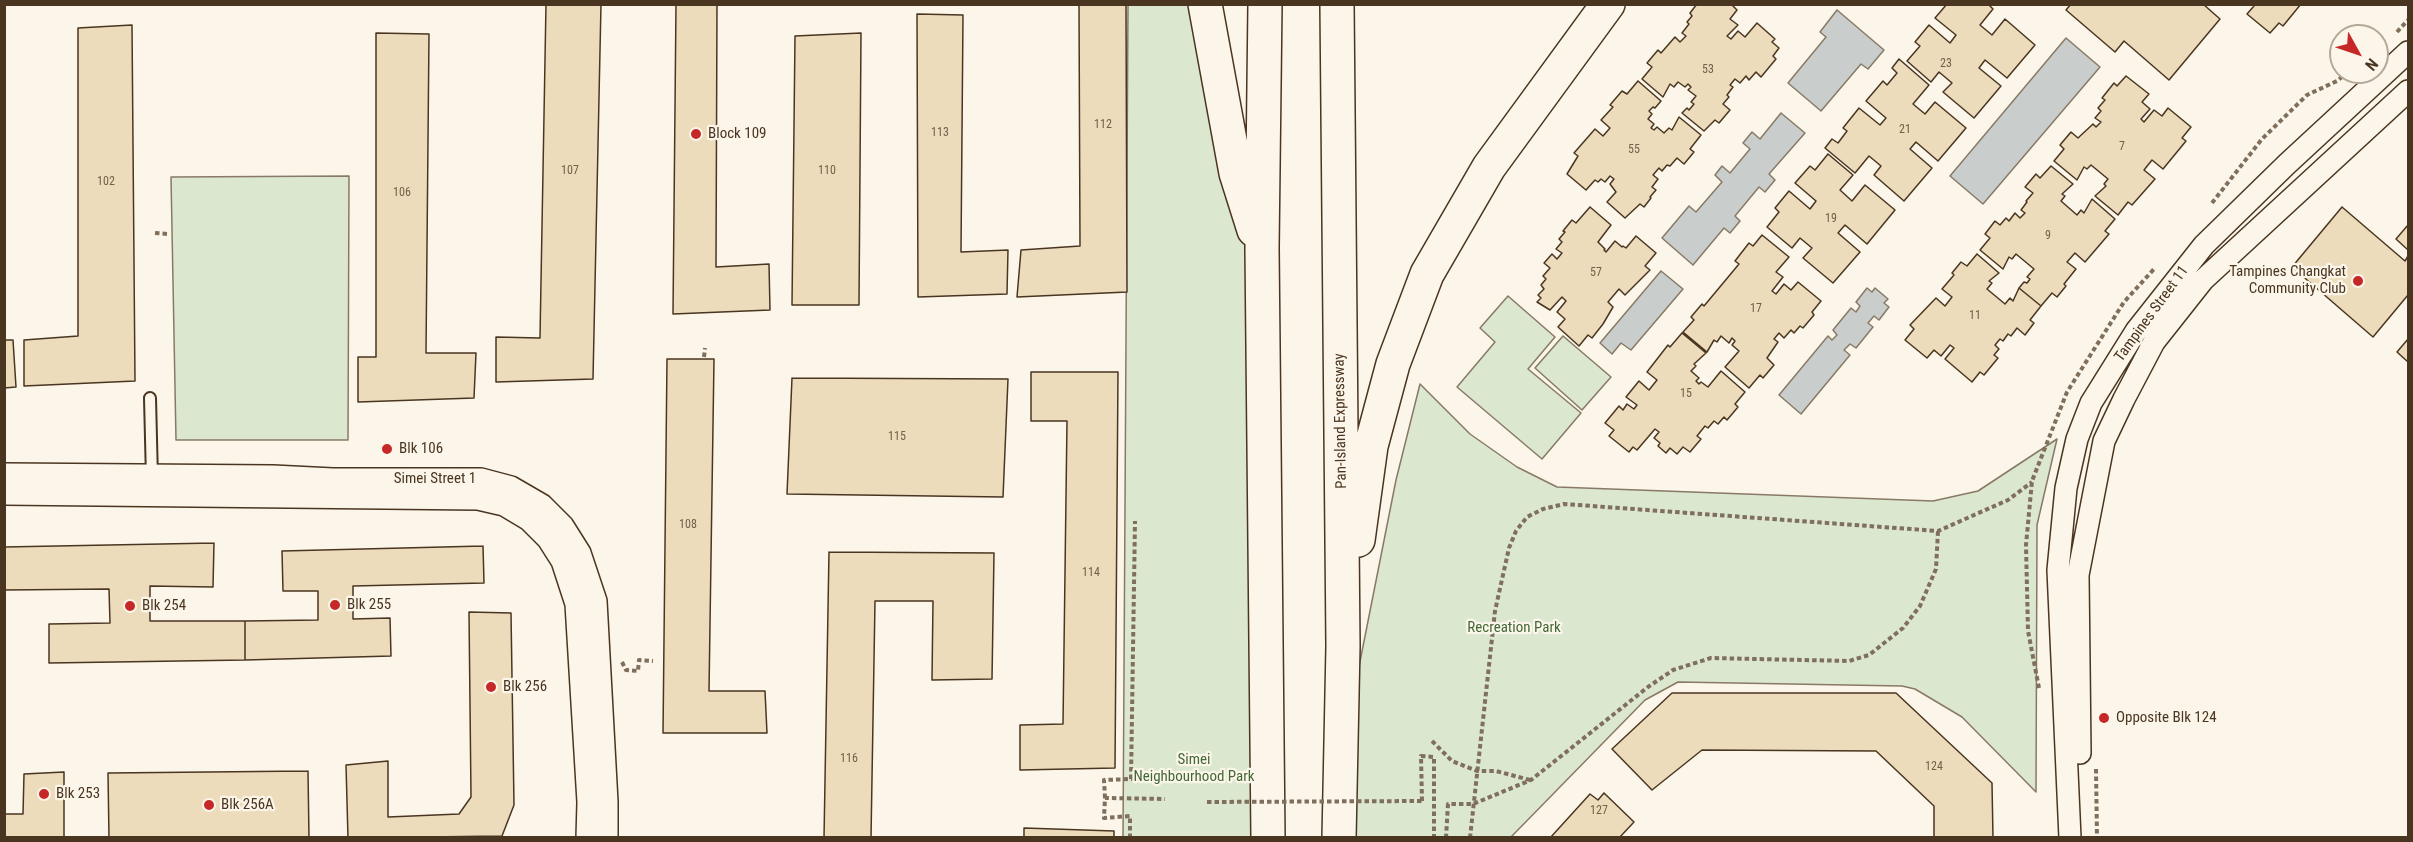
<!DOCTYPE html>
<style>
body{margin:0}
#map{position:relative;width:2413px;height:842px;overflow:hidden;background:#fbf6e9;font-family:"Roboto Condensed",sans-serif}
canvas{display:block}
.frame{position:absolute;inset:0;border:6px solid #4a3520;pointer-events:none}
.north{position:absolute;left:2329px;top:24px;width:60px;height:60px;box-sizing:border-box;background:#fbf6e9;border:2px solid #b4a999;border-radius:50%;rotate:130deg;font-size:16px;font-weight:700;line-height:24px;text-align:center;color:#4a3520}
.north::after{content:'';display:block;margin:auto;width:21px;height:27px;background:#c62828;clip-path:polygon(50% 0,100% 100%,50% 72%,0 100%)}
</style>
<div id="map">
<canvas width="2413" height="842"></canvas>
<div class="frame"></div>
<div class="north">N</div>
</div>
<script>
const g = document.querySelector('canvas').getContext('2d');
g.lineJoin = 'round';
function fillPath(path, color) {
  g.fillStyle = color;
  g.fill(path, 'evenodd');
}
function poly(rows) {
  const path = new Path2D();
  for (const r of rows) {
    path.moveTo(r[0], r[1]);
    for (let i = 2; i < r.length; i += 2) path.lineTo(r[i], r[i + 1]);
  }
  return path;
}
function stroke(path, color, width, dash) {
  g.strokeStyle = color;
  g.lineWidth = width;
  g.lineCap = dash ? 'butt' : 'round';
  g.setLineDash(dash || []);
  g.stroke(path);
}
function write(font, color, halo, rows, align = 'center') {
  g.font = font + ' "Roboto Condensed",sans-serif';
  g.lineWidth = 4.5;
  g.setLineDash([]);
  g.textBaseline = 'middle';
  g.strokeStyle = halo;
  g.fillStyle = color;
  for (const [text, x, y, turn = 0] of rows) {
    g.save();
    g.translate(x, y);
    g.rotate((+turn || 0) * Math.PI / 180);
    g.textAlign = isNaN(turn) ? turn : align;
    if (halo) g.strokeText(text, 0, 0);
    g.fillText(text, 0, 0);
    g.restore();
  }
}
const green = poly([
 [1128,5,1197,5,1245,213,1263,837,1123,838,1128,5],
 [349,176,348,440,176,440,171,177,349,176],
 [1508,296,1555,337,1528,369,1581,413,1542,459,1457,387,1495,342,1480,328,1508,296],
 [1563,336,1611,377,1582,410,1535,368,1563,336],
 [1420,384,1470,434,1517,467,1557,487,1933,501,1978,491,2057,439,2037,525,2036,792,1962,717,1915,689,1902,686,1678,682,1645,700,1511,837,1349,838,1348,722,1396,480,1420,384]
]);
const water = poly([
 [1837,10,1884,50,1868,69,1861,64,1821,111,1788,83,1826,37,1820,32,1837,10],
 [2066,38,2100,67,1983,204,1950,176,2066,38],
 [1781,113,1805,133,1769,174,1775,180,1765,192,1759,187,1735,216,1740,221,1730,233,1724,228,1693,265,1662,238,1689,206,1696,212,1722,182,1715,175,1722,166,1730,173,1750,149,1743,143,1752,132,1760,139,1781,113],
 [1661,271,1683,289,1631,350,1621,343,1612,354,1600,343,1661,271],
 [1867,288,1872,292,1875,288,1888,299,1884,303,1889,307,1879,320,1874,316,1868,323,1873,327,1856,348,1850,344,1844,350,1850,355,1801,414,1779,395,1828,336,1832,340,1837,335,1833,330,1851,308,1856,312,1860,306,1856,302,1867,288]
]);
const building = poly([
 [546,4,601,4,593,379,496,382,496,337,540,338,546,4],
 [676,4,717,4,716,267,769,264,770,310,673,314,676,4],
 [1079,4,1126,4,1127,292,1017,297,1021,250,1080,246,1079,4],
 [1697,4,1731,4,1737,10,1730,19,1738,25,1727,36,1731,39,1738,31,1745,37,1757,23,1775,39,1772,42,1779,48,1773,56,1776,59,1761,77,1756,72,1749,80,1746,76,1740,83,1735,79,1730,85,1733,87,1727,95,1729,97,1723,104,1730,110,1719,123,1715,120,1704,131,1682,113,1687,108,1689,110,1694,104,1691,102,1696,96,1688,90,1691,87,1688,84,1685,87,1678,82,1674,87,1670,84,1663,97,1642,79,1652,67,1647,63,1658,50,1661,53,1675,37,1680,42,1686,36,1682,33,1689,24,1687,22,1692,16,1690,13,1697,4],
 [1947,4,1988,4,1993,9,1980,25,1992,35,2005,19,2035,45,2007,78,1985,60,1979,68,2001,86,1974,118,1943,92,1952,83,1939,72,1931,82,1907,61,1920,46,1915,42,1929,25,1950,43,1956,35,1935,18,1947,4],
 [2071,4,2203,4,2220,19,2169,80,2124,41,2115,52,2066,10,2071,4],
 [2252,4,2301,4,2283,26,2279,23,2270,33,2247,14,2254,6,2252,4],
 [917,14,963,15,961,252,1008,250,1007,294,918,297,917,14],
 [132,25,135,381,24,386,24,340,78,336,78,28,132,25],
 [376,33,429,34,426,353,476,353,474,398,358,402,358,357,376,357,376,33],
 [861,33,859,305,792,305,795,36,861,33],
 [1899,59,1929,85,1913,104,1925,114,1935,102,1966,128,1938,161,1916,142,1910,149,1932,168,1904,201,1874,175,1881,166,1869,156,1855,173,1825,148,1832,139,1838,143,1847,131,1843,128,1859,108,1880,125,1886,118,1866,101,1883,81,1887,85,1897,73,1892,68,1899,59],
 [2126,76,2149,94,2142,102,2150,109,2141,119,2144,122,2154,110,2162,116,2168,108,2191,127,2182,138,2186,141,2163,169,2152,160,2144,170,2155,179,2132,205,2128,202,2118,215,2095,196,2106,186,2104,184,2108,179,2091,165,2087,169,2084,167,2077,180,2054,161,2064,149,2060,145,2071,132,2078,138,2093,124,2096,127,2101,122,2095,118,2101,111,2098,108,2105,100,2102,98,2114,83,2117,86,2126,76],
 [1638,81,1661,101,1655,108,1653,107,1649,111,1652,114,1648,119,1654,124,1651,128,1654,130,1657,127,1664,133,1669,128,1672,130,1679,117,1701,135,1690,149,1694,152,1684,164,1677,158,1670,166,1667,165,1662,171,1659,168,1653,175,1658,179,1652,187,1656,190,1650,197,1651,198,1644,207,1640,204,1625,218,1607,202,1616,192,1610,184,1614,179,1610,176,1605,182,1601,179,1598,182,1595,180,1586,190,1567,174,1578,156,1574,153,1595,129,1603,136,1610,128,1601,120,1613,107,1610,105,1622,91,1627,94,1638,81],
 [1828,154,1853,175,1840,190,1852,201,1865,185,1895,210,1867,244,1845,225,1838,233,1860,252,1833,283,1803,258,1812,248,1800,238,1792,248,1767,227,1779,212,1775,208,1789,191,1810,209,1816,201,1795,183,1810,166,1815,170,1828,154],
 [2051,166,2073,184,2062,194,2065,196,2061,201,2077,215,2081,210,2084,213,2092,199,2115,219,2105,231,2109,234,2085,262,2075,253,2067,262,2076,269,2064,284,2066,286,2057,297,2052,293,2041,306,2019,288,2024,282,2027,283,2030,279,2027,277,2034,269,2016,254,2012,259,2009,257,2003,269,1980,250,1990,238,1985,234,1995,221,2000,225,2006,218,2009,221,2015,213,2020,218,2025,213,2021,210,2027,202,2026,201,2033,193,2025,187,2036,174,2040,178,2051,166],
 [1590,207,1611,225,1598,242,1605,249,1604,250,1606,252,1615,241,1622,247,1623,246,1626,248,1636,236,1656,253,1645,266,1650,270,1625,295,1619,289,1608,302,1613,307,1603,324,1592,338,1588,335,1579,346,1558,327,1565,319,1557,312,1566,301,1562,297,1550,310,1537,302,1541,298,1538,295,1544,289,1541,285,1546,279,1543,276,1550,268,1544,263,1552,254,1557,259,1562,253,1556,249,1562,242,1559,239,1565,232,1563,231,1572,220,1576,223,1590,207],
 [2342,207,2405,261,2408,256,2408,295,2373,337,2292,267,2342,207],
 [2408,225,2408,250,2396,239,2408,225],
 [1762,235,1789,257,1776,272,1783,277,1772,291,1776,294,1784,284,1791,290,1798,282,1821,301,1812,312,1814,315,1803,328,1800,326,1794,333,1791,330,1784,338,1779,333,1774,339,1778,342,1767,358,1774,365,1763,378,1760,375,1749,388,1725,367,1739,351,1732,345,1735,341,1732,338,1729,343,1721,336,1717,342,1714,340,1707,352,1683,332,1694,320,1691,317,1702,304,1704,306,1739,264,1735,261,1749,243,1753,246,1762,235],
 [1977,254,1999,273,1989,281,1992,283,1987,289,2005,304,2010,298,2013,301,2019,288,2041,306,2030,320,2034,323,2025,335,2017,328,2011,336,2008,334,2003,341,2000,339,1995,345,1999,349,1994,355,1998,358,1984,375,1980,372,1972,382,1945,359,1954,348,1950,345,1941,356,1934,350,1927,358,1905,340,1914,329,1910,325,1936,298,1945,306,1952,297,1942,289,1954,275,1952,273,1961,262,1967,266,1977,254],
 [1682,333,1706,353,1694,364,1696,366,1691,371,1699,378,1696,381,1699,384,1701,382,1708,387,1721,371,1745,392,1735,404,1738,407,1727,420,1724,417,1718,424,1714,421,1708,428,1705,426,1697,436,1701,439,1690,452,1683,447,1677,454,1670,448,1666,453,1658,446,1660,443,1654,438,1659,432,1655,429,1637,450,1633,447,1629,452,1609,436,1614,430,1605,423,1619,406,1623,410,1627,404,1634,409,1637,405,1626,397,1639,381,1649,390,1657,380,1647,372,1668,345,1670,347,1682,333],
 [2408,339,2408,362,2397,352,2408,339],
 [4,340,13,340,16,387,4,388,4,340],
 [667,359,714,359,709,691,765,691,767,733,663,733,667,359],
 [1031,372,1118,372,1115,768,1020,770,1020,725,1063,724,1067,421,1031,421,1031,372],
 [792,378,1008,379,1003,497,787,494,792,378],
 [214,543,213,587,150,586,150,621,245,621,245,660,49,663,49,624,110,623,109,589,4,590,4,547,214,543],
 [483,546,484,583,353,586,353,619,390,618,391,656,245,660,245,621,318,620,318,591,283,591,282,551,483,546],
 [829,552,994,553,992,679,932,680,933,601,875,601,871,838,824,838,829,552],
 [469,612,511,613,514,805,502,836,348,838,346,765,388,761,388,817,459,814,471,797,469,612],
 [1672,693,1896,693,1992,783,1993,838,1934,838,1934,806,1876,751,1702,750,1652,790,1612,749,1672,693],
 [308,771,309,838,109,838,108,773,308,771],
 [64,772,64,838,4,838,4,814,23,814,24,774,64,772],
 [1604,793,1634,822,1619,838,1550,838,1590,794,1598,800,1604,793],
 [1024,828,1114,831,1114,838,1024,838,1024,828]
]);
const path = poly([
 [2397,32,2408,20],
 [2212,203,2262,139,2307,95,2337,81,2348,72],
 [155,233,168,234],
 [704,357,705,348],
 [622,662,626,670,638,671,639,660,653,661],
 [2039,688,2028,631,2026,545,2032,481,2067,392,2124,302,2154,269],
 [1432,741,1452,761,1477,771,1496,771,1530,780],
 [2096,769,2097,838],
 [1105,798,1104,780,1131,779,1135,521],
 [1422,801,1421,756,1434,757,1434,838],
 [1130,838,1130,816,1104,818,1105,798,1165,799],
 [1446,838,1448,804,1473,804,1531,780,1648,687,1673,670,1711,658,1849,661,1869,655,1903,628,1920,606,1936,569,1938,531],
 [1470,838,1495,611,1509,548,1516,531,1527,517,1543,509,1564,504,1938,531,2008,500,2032,482]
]);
const service = poly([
 [150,398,152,479]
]);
const minor = poly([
 [4,474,273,476,333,479,481,479,511,487,542,505,563,526,580,553,596,601,607,802,607,838],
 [4,494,478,499,504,505,529,520,548,539,562,561,576,604,588,802,587,838],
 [2080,753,2078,575,2104,441,2124,399,2154,342,2203,280,2408,91],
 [2070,838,2058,570,2066,488,2077,439,2091,403,2136,331,2204,245,2287,164,2408,52]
]);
const motorway = poly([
 [1205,4,1236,173,1254,230],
 [1265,4,1262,248,1268,838],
 [1337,4,1343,646,1339,838],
 [1358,540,1371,446,1393,364,1427,274,1489,167,1608,4]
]);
const pathBridge = poly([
 [1207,802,1422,801]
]);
const markers = [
 [696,134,6,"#c62828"],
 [2358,281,6,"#c62828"],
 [387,449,6,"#c62828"],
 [335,605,6,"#c62828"],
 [130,606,6,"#c62828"],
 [491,687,6,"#c62828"],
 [2104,718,6,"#c62828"],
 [44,794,6,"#c62828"],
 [209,805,6,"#c62828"]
];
const numberNames = [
 ["23",1946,64],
 ["53",1708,70],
 ["112",1103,125],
 ["21",1905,130],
 ["113",940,133],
 ["7",2122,147],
 ["55",1634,150],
 ["107",570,171],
 ["110",827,171],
 ["102",106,182],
 ["106",402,193],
 ["19",1831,219],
 ["9",2048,236],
 ["57",1596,273],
 ["17",1756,309],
 ["11",1975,316],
 ["15",1686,394],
 ["115",897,437],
 ["108",688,525],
 ["114",1091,573],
 ["116",849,759],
 ["124",1934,767],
 ["127",1599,811]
];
const poiNames = [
 ["Block 109",708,134],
 ["Tampines Changkat",2346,272,"right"],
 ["Community Club",2346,289,"right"],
 ["Blk 106",399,449],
 ["Blk 255",347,605],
 ["Blk 254",142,606],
 ["Blk 256",503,687],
 ["Opposite Blk 124",2116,718],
 ["Blk 253",56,794],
 ["Blk 256A",221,805]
];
const streetNames = [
 ["Tampines Street 11",2152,314,-54],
 ["Pan-Island Expressway",1341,421,-91],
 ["Simei Street 1",435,479]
];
const parkNames = [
 ["Recreation Park",1514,628],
 ["Simei",1194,760],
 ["Neighbourhood Park",1194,777]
];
fillPath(green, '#dce7d0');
stroke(green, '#887966', 1.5);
fillPath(water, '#c9cecd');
stroke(water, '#887966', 1.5);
fillPath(building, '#ecdcbc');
stroke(building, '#4a3520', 1.5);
stroke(service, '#4a3520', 14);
stroke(minor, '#4a3520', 24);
stroke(motorway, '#4a3520', 36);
stroke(path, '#7f6f5c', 4, [4.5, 3]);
stroke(service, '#fbf6e9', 10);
stroke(minor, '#fbf6e9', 21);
stroke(motorway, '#fbf6e9', 33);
stroke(pathBridge, '#7f6f5c', 4, [4.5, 3]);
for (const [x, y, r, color] of markers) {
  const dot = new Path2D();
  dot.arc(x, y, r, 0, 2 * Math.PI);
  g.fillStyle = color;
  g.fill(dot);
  stroke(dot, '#fbf6e9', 2);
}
write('12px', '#725f47', null, numberNames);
write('15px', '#4a3520', '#fbf6e9', poiNames, 'left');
write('15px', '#4a3520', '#fbf6e9', streetNames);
write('15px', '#436837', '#fbf6e9', parkNames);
</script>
